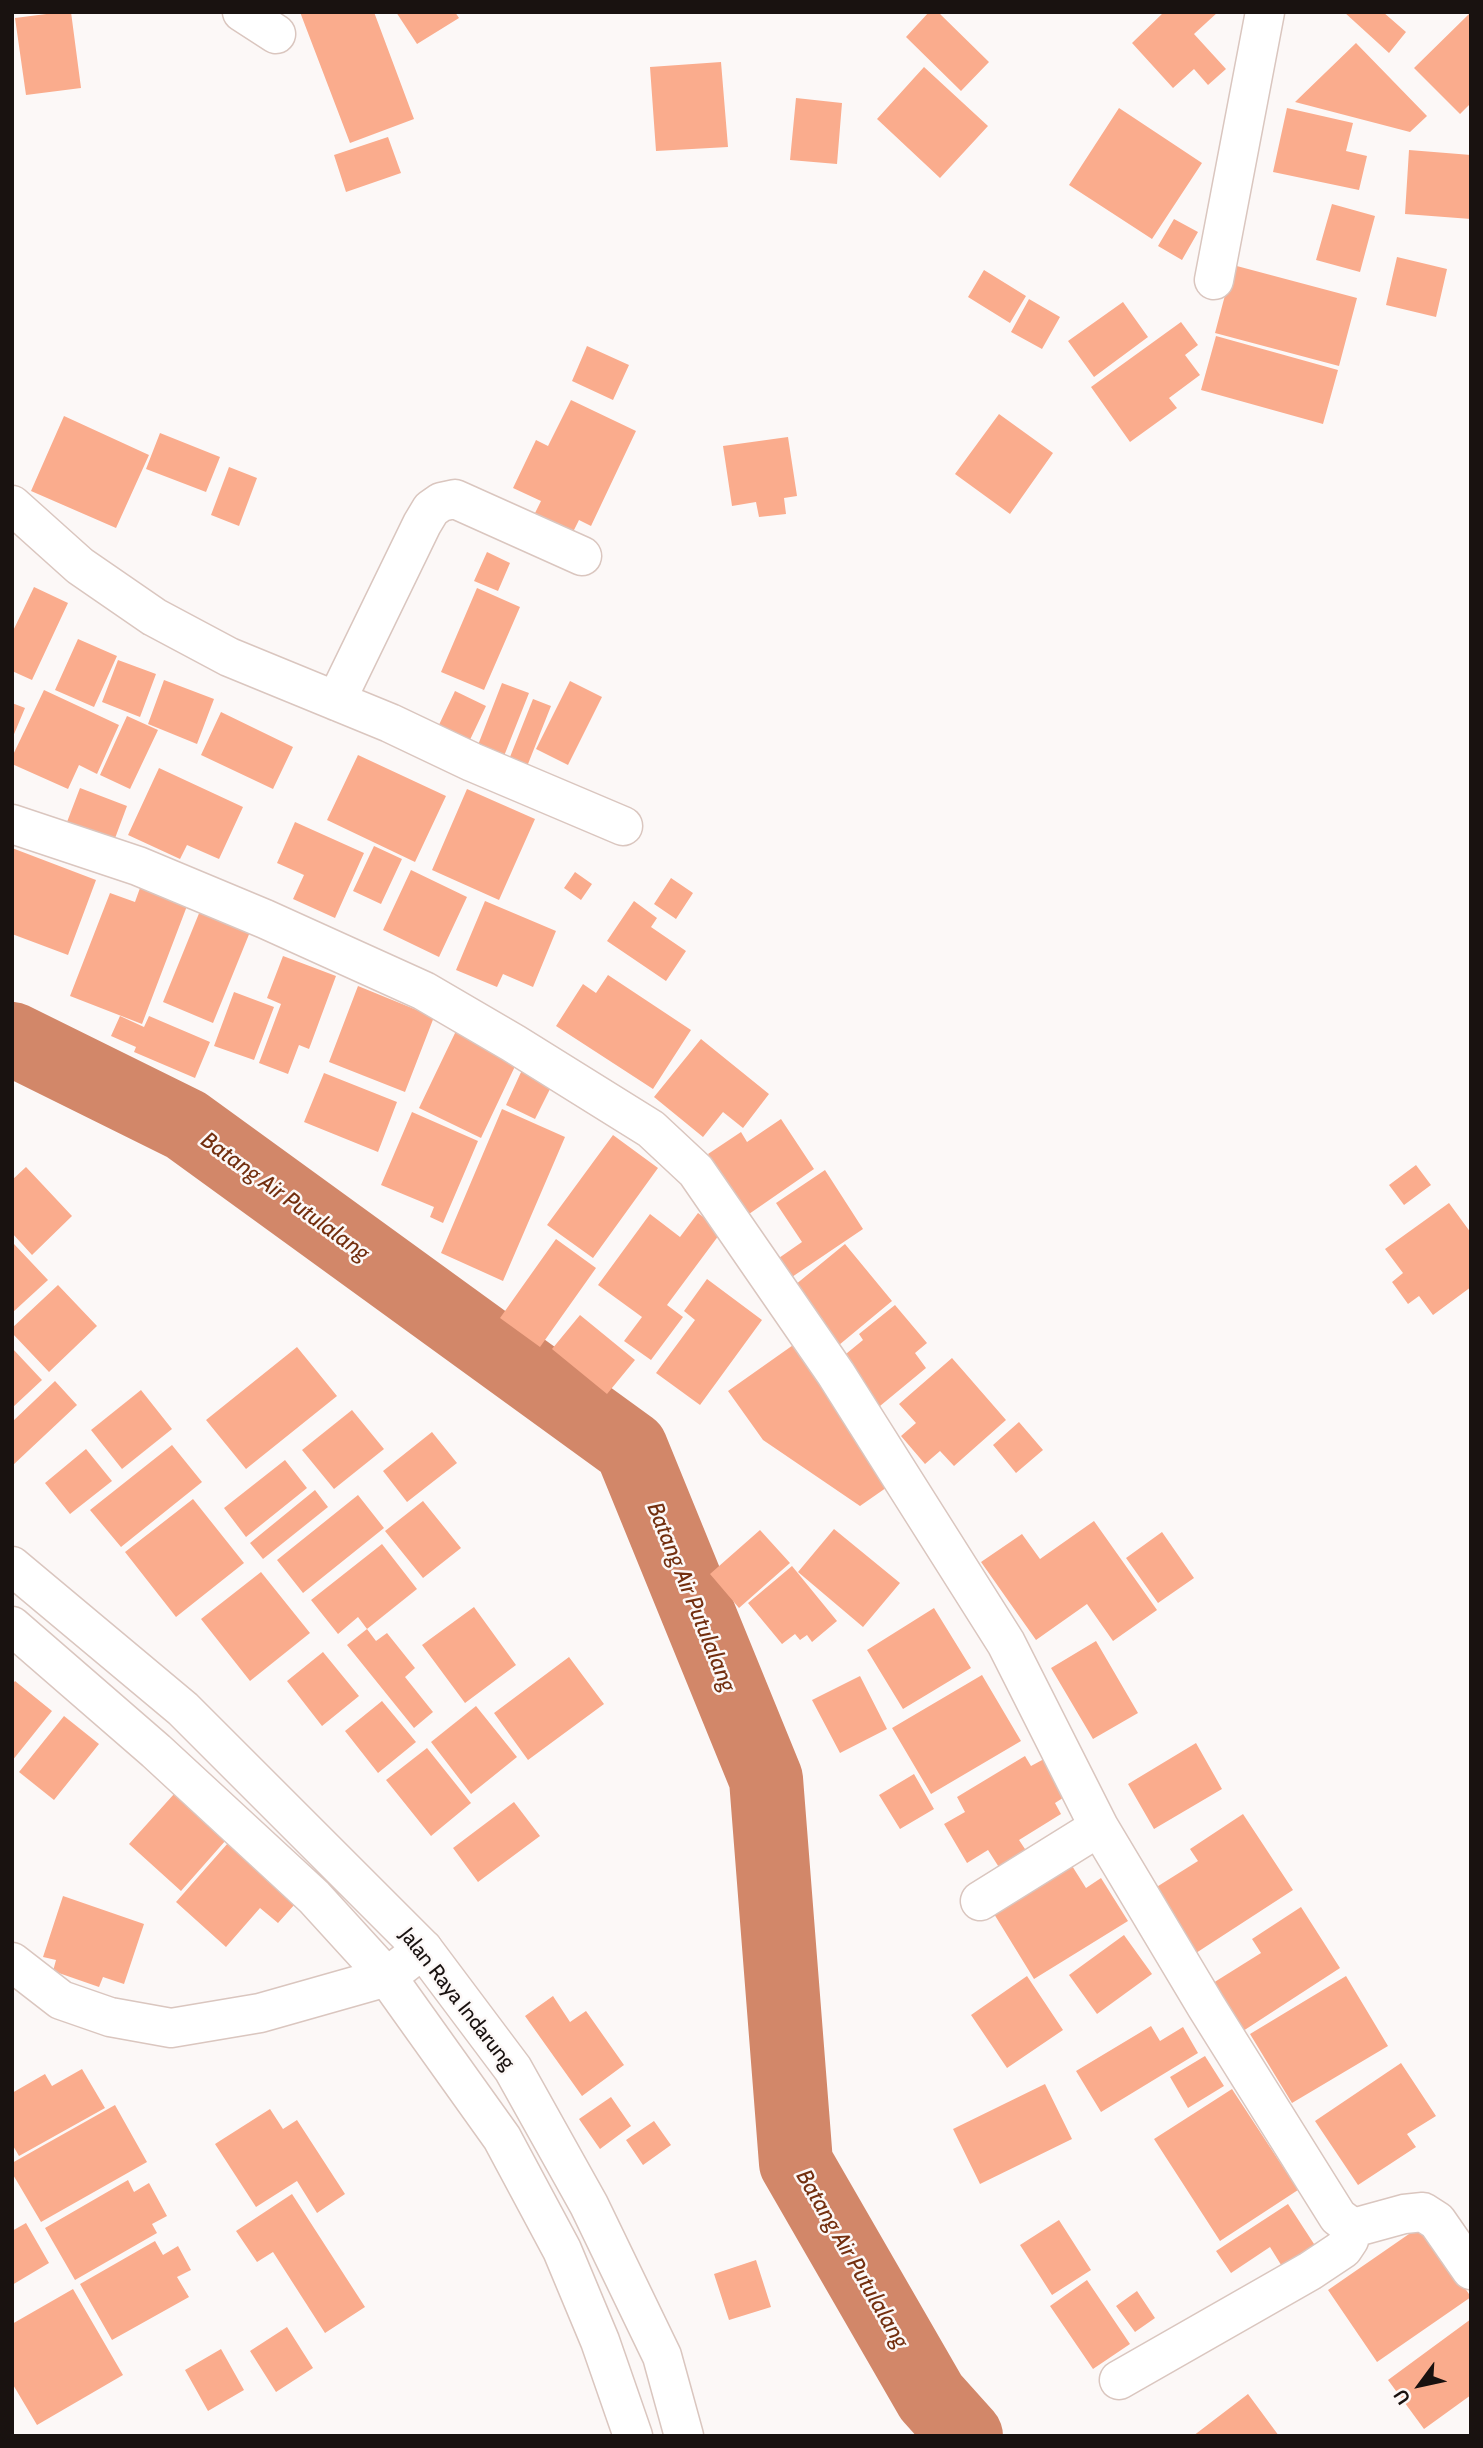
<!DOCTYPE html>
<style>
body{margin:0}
#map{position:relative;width:1483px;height:2448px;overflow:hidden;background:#fcf8f7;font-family:Cabin,sans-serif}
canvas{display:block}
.frame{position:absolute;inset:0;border:14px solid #191210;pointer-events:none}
.north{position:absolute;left:1385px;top:2350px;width:70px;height:70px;-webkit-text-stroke:5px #fcf8f7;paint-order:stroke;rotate:237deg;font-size:19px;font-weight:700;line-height:28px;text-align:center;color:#191210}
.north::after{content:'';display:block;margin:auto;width:24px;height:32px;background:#191210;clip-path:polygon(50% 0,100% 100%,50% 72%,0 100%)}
</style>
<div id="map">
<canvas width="1483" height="2448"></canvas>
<div class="frame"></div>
<div class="north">U</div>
</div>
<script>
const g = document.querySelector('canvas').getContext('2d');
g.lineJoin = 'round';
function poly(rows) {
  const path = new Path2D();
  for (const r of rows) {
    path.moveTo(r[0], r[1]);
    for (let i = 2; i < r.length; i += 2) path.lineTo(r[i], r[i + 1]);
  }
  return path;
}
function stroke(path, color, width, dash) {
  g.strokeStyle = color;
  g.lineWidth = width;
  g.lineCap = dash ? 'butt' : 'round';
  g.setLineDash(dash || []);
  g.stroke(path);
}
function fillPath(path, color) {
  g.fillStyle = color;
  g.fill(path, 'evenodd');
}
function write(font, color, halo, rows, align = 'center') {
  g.font = font + ' Cabin,sans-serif';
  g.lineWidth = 5;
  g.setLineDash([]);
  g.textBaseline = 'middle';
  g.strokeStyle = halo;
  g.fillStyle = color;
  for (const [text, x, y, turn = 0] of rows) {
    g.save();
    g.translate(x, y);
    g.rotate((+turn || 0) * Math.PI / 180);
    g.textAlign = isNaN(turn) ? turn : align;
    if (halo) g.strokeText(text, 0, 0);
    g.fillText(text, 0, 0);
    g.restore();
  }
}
const river = poly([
 [12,1039,186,1125,631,1448,766,1779,796,2163,931,2397,966,2436]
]);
const building = poly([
 [62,12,71,12,81,88,26,95,15,18],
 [300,12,374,12,414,119,350,143],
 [396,12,455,12,459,18,417,44],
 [929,12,938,12,989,62,961,91,906,37],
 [1164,12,1218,12,1194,34,1226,69,1208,85,1194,69,1173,88,1132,43],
 [1344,12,1383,12,1406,32,1389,53],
 [1469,14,1471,17,1471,103,1460,114,1414,68],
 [1356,43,1427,116,1410,132,1295,102],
 [721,62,728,147,656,151,650,67],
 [924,67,988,126,940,178,877,119],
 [796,98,842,103,837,164,790,160],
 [1119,108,1202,163,1152,239,1069,185],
 [1287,108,1353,123,1346,151,1367,156,1359,190,1273,172],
 [388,137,401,173,346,192,334,155],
 [1409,150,1471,155,1471,219,1405,214],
 [1332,204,1375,216,1360,272,1316,260],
 [1174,219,1198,232,1182,260,1158,246],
 [1397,257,1447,269,1436,317,1386,305],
 [1233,265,1357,298,1339,366,1215,333],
 [984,270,1026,296,1010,323,968,297],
 [1029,299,1060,317,1042,349,1011,332],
 [1123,302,1148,337,1094,377,1068,341],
 [1181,322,1198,345,1185,355,1200,375,1169,398,1177,408,1130,442,1091,387],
 [1216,336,1338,370,1323,424,1201,390],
 [587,346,629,365,613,400,572,381],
 [571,400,636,431,591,526,579,520,573,532,535,513,541,501,513,488,536,440,548,446],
 [999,414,1053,453,1010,514,955,474],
 [64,416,149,455,116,528,31,491],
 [160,433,220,457,206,492,146,469],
 [788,437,797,496,784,498,786,514,759,517,756,502,732,506,723,446],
 [229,467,257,478,239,526,211,515],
 [487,552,510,563,498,591,474,581],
 [34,587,68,603,32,680,12,671,12,633],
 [477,588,520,607,484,690,441,672],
 [78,639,117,656,94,707,55,690],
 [118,660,156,674,140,717,102,702],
 [164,680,214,699,197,744,148,724],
 [570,681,602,697,568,765,536,749],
 [502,683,529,693,504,756,478,745],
 [44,690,119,725,97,774,79,765,68,789,12,764,12,757],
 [455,691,486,706,468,744,437,729],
 [533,699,551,706,526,769,508,762],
 [12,703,25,708,12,739],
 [221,712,293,747,273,789,201,755],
 [127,716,158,730,130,789,100,775],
 [358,755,446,796,415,862,327,820],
 [159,768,243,807,219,859,187,845,180,859,128,835],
 [80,788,127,806,114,841,67,822],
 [467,789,535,819,499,900,432,870],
 [295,822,364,853,335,918,293,899,304,875,277,863],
 [374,846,402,859,381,904,353,891],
 [12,848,96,880,68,955,12,934],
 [411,870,467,897,439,957,383,930],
 [575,872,592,884,581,900,564,888],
 [671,878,693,893,676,919,654,904],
 [140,888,187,906,142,1024,70,996,110,893,135,902],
 [485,901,556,931,533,987,503,974,497,987,456,970],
 [634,901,657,918,651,927,686,951,666,981,607,941],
 [202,906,252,927,213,1023,163,1002],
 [283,956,336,976,309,1049,299,1045,288,1074,259,1063,281,1004,267,998],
 [608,975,691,1030,653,1089,556,1026,583,984,596,993],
 [358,986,434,1017,405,1092,329,1062],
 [234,992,274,1007,254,1060,214,1046],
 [120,1016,144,1027,149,1016,210,1042,195,1078,134,1052,136,1047,111,1036],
 [456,1031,518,1060,481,1138,419,1108],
 [701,1039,769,1094,743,1128,723,1112,703,1137,654,1097],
 [522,1070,552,1085,535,1119,506,1105],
 [324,1073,397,1102,378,1152,304,1122],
 [502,1109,565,1137,503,1281,441,1253],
 [412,1112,478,1141,443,1223,430,1217,434,1207,381,1185],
 [781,1119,814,1169,749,1214,708,1154,741,1132,747,1142],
 [613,1135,658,1168,593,1258,547,1225],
 [1416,1165,1431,1185,1404,1205,1389,1185],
 [26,1167,72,1216,32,1255,12,1233,12,1180],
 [825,1170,863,1229,789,1279,776,1260,802,1242,776,1203],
 [1449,1203,1471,1233,1471,1287,1433,1315,1419,1296,1408,1304,1392,1282,1403,1273,1385,1249],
 [698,1213,722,1231,667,1305,683,1317,651,1360,624,1341,642,1317,598,1285,650,1214,680,1237],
 [556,1239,596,1268,540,1347,500,1318],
 [14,1244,48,1280,12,1313,12,1246],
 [845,1244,892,1301,833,1350,815,1329,824,1321,795,1285],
 [707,1279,762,1320,700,1405,656,1373,695,1320,684,1311],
 [58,1285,97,1326,49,1372,12,1333,12,1328],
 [895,1305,927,1343,915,1353,926,1368,880,1406,841,1358,863,1340,859,1334],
 [580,1315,635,1360,607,1394,552,1349],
 [796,1343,893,1483,860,1506,763,1440,728,1391],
 [297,1347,337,1396,246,1469,206,1420],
 [12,1348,42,1380,12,1408],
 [952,1358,1006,1420,954,1466,940,1451,925,1464,901,1436,916,1423,899,1404],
 [55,1381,77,1405,12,1466,12,1422],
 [141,1390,172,1429,122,1469,91,1430],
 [352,1410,384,1449,334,1489,302,1450],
 [1019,1422,1043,1450,1016,1473,993,1445],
 [432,1432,457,1463,407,1502,383,1471],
 [172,1445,202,1482,121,1547,90,1510],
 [86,1449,112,1481,70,1514,45,1483],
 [285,1460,307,1488,246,1537,224,1508],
 [315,1490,328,1507,263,1559,250,1543],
 [358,1495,384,1528,303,1593,277,1560],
 [193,1499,244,1563,176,1617,125,1552],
 [423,1501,461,1548,423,1578,385,1531],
 [1094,1521,1157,1610,1113,1641,1087,1604,1036,1640,981,1562,1022,1534,1040,1559],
 [834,1529,900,1583,863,1627,798,1572],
 [760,1530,790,1563,739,1608,710,1574],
 [1162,1532,1194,1578,1158,1603,1126,1558],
 [382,1544,417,1589,367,1629,358,1617,338,1634,311,1600],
 [792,1566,837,1621,812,1642,807,1635,800,1640,795,1634,782,1644,748,1603],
 [261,1572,310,1633,250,1681,201,1619],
 [474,1607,516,1665,465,1703,422,1645],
 [934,1608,971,1668,903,1709,867,1650],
 [367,1629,376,1641,387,1633,415,1668,405,1677,433,1712,414,1728,347,1645],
 [1096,1641,1138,1713,1093,1739,1051,1668],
 [323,1652,359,1696,322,1726,287,1681],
 [569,1657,604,1704,528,1760,494,1713],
 [982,1675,1021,1741,931,1794,892,1728],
 [860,1676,887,1729,840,1753,812,1700],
 [15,1681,52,1711,12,1761,12,1685],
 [382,1701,416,1742,378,1773,345,1731],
 [476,1706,517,1757,471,1794,431,1742],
 [64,1716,99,1744,54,1800,19,1772],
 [1196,1743,1222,1789,1154,1829,1128,1784],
 [427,1748,471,1803,431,1836,386,1780],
 [1025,1756,1031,1766,1044,1759,1066,1796,1055,1803,1061,1814,1019,1840,1029,1855,1002,1872,988,1850,967,1863,944,1824,965,1812,957,1797],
 [914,1774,934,1809,900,1829,879,1795],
 [174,1794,226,1840,181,1891,129,1844],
 [514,1802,540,1836,478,1882,453,1848],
 [1243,1814,1293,1890,1196,1953,1155,1888,1198,1861,1190,1849],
 [228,1843,295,1904,278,1923,260,1908,226,1947,176,1902],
 [1069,1861,1086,1888,1101,1878,1128,1921,1034,1979,991,1909],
 [63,1896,144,1924,124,1984,103,1977,99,1987,53,1971,56,1960,43,1957],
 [1301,1907,1340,1968,1243,2031,1213,1983,1261,1953,1252,1939],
 [1124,1935,1152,1974,1097,2014,1069,1975],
 [1027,1976,1063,2030,1007,2068,971,2015],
 [1346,1976,1388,2046,1292,2103,1250,2034],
 [553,1996,570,2022,586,2011,624,2065,582,2096,525,2016],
 [1151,2026,1160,2041,1183,2027,1198,2053,1101,2112,1076,2071],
 [1205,2056,1224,2086,1188,2108,1170,2077],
 [1401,2063,1436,2116,1407,2134,1416,2147,1358,2185,1315,2121],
 [82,2069,105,2108,19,2156,12,2144,12,2093,45,2074,52,2086],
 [1045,2084,1072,2139,980,2184,953,2129],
 [1232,2089,1298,2190,1220,2241,1154,2139],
 [611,2097,631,2126,600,2149,579,2119],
 [115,2105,147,2162,41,2222,12,2173,12,2163],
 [270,2109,283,2129,297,2120,345,2194,317,2213,297,2181,256,2207,215,2144],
 [654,2121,671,2145,643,2165,626,2140],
 [128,2180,134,2192,149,2183,167,2216,152,2224,157,2233,75,2280,45,2228],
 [292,2194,365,2307,325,2333,273,2252,257,2262,236,2231],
 [1288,2204,1316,2247,1283,2268,1270,2247,1231,2273,1216,2251],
 [1059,2220,1091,2270,1052,2295,1020,2245],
 [26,2223,49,2263,12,2285,12,2231],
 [1422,2225,1471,2297,1377,2362,1328,2290],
 [155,2241,163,2255,178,2246,191,2270,177,2277,189,2297,112,2340,80,2284],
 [756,2260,771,2307,729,2320,714,2274],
 [1087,2280,1130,2344,1093,2369,1050,2306],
 [73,2289,123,2375,37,2425,12,2383,12,2324],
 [1137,2291,1155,2318,1135,2332,1116,2306],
 [1471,2319,1471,2395,1424,2429,1388,2380],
 [287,2327,313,2368,276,2392,250,2351],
 [221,2349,244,2390,208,2411,185,2370],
 [1248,2394,1279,2436,1193,2436]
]);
const minor = poly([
 [242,12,276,34],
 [1214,280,1265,12],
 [12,505,80,566,154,617,229,657,390,723,472,762,623,826],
 [336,701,422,524,431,509,441,502,455,499,582,556],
 [12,824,138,866,265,919,424,991,513,1043,651,1129,696,1171,836,1374,1006,1643,1099,1827,1206,2006,1338,2217,1353,2228,1404,2214,1423,2212,1437,2221,1471,2270],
 [980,1901,1099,1827],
 [12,1962,61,2000,110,2017,171,2028,260,2013,387,1977,423,1949],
 [1119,2380,1310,2271,1343,2249,1349,2240,1353,2228]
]);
const highway = poly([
 [12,1566,183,1709,423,1949,513,2069,589,2205,662,2356,684,2436],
 [12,1626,156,1751,314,1897,387,1977,502,2138,562,2250,600,2341,633,2436]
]);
const streetNames = [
 ["Jalan Raya Indarung",457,1999,52]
];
const waterNames = [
 ["Batang Air Putulalang",285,1197,36],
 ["Batang Air Putulalang",691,1597,68],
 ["Batang Air Putulalang",852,2259,60]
];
stroke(river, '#d28769', 74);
fillPath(building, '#faac8d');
stroke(minor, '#dac6bf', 41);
stroke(highway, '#dac6bf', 41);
stroke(minor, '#fff', 38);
stroke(highway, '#fff', 38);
write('21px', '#191210', '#fcf8f7', streetNames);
write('italic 23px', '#732f0f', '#fcf8f7', waterNames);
</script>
